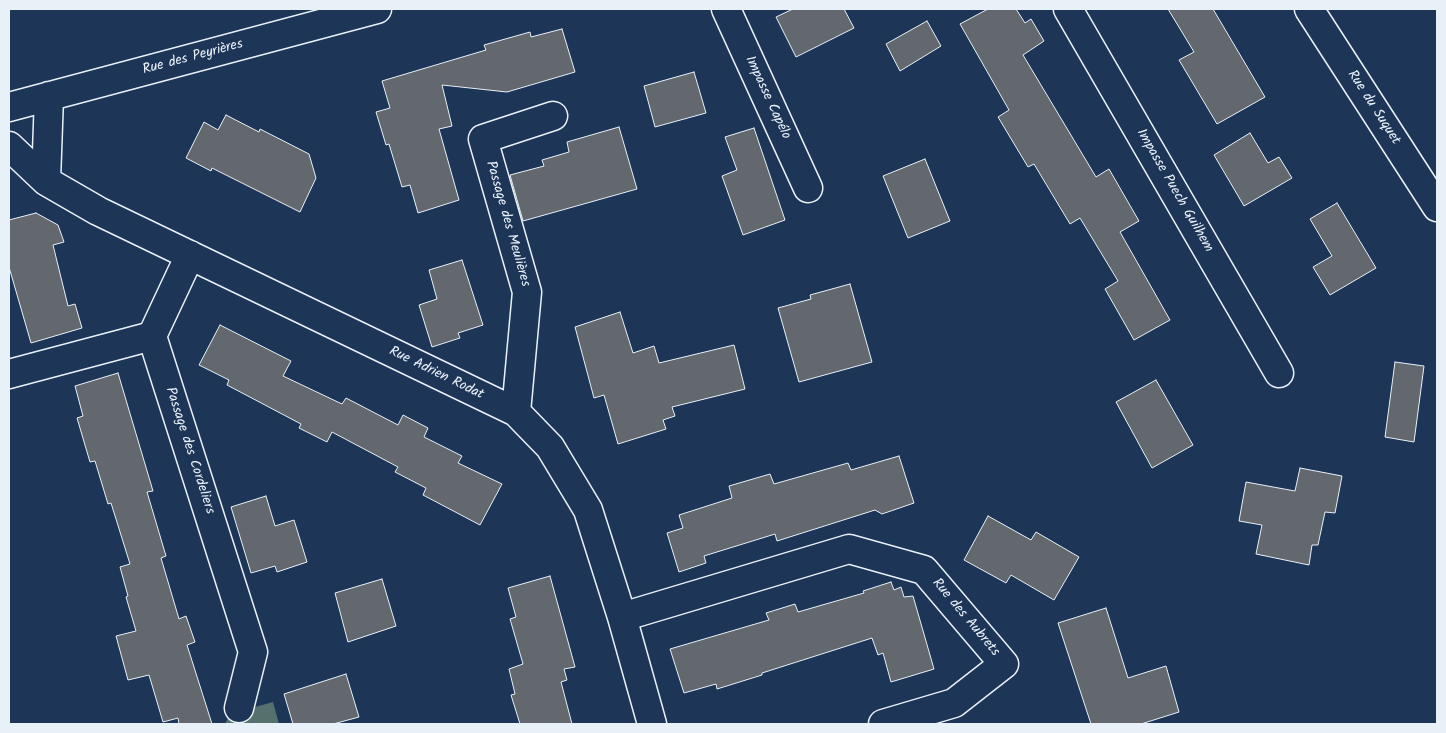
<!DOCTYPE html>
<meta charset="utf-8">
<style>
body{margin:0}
#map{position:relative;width:1446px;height:733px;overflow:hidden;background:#1d3557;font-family:Kalam,sans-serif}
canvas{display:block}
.frame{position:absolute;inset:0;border:10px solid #e8f1f8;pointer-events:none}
</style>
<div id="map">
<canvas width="1446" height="733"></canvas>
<div class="frame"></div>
</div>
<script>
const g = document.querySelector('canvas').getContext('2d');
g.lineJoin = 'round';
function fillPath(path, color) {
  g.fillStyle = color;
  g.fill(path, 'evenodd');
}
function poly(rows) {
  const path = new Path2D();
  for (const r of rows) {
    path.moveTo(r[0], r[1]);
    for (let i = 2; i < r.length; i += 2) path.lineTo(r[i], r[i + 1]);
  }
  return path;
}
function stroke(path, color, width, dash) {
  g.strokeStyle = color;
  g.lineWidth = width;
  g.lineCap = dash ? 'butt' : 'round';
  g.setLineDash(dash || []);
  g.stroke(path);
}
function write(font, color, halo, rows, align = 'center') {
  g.font = font + ' Kalam,sans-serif';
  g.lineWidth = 4.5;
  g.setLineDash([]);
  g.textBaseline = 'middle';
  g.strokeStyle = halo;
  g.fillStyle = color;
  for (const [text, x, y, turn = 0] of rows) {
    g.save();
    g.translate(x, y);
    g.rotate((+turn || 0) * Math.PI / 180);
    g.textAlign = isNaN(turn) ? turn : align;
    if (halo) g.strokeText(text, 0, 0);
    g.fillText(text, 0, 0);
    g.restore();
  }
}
const green = poly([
 [273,702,279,724,225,724,230,714]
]);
const building = poly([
 [793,9,844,9,854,28,796,57,776,17,793,9],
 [988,9,1016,9,1025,23,1031,19,1044,41,1023,55,1096,177,1109,169,1139,221,1120,232,1170,320,1134,340,1105,289,1118,281,1080,218,1070,224,1034,164,1028,167,998,117,1009,110,960,24,988,9],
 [1168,9,1213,9,1265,97,1217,124,1179,60,1194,52,1168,9],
 [927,21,941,46,900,71,886,44,927,21],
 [562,29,575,72,507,92,442,85,452,126,439,129,459,200,418,213,410,185,402,187,389,144,386,145,376,112,390,108,382,81,486,50,484,45,530,32,531,37,562,29],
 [694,72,706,113,655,127,644,86,694,72],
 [226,115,259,132,260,129,309,154,316,178,300,212,212,168,211,171,186,158,204,122,218,130,226,115],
 [619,127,637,189,523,221,510,175,544,166,542,160,569,152,567,142,619,127],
 [754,128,785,220,743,235,722,176,737,170,725,137,754,128],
 [1250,133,1268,163,1279,157,1292,178,1244,206,1214,155,1250,133],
 [925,159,950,221,908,238,883,176,925,159],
 [1337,203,1376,268,1330,295,1313,267,1332,256,1310,219,1337,203],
 [36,213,58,225,64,242,53,245,68,306,75,304,82,328,31,343,9,267,9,220,36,213],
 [462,260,483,325,458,333,460,338,432,347,419,305,437,299,429,270,462,260],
 [850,284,872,362,799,382,778,308,811,299,810,295,850,284],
 [620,312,633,353,654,346,659,363,734,345,745,389,672,407,675,416,663,420,666,429,618,444,604,395,594,398,575,327,620,312],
 [220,325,291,361,283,376,342,404,346,398,398,425,403,415,428,428,424,437,462,456,458,463,502,484,480,525,423,495,426,488,395,472,398,467,332,432,327,442,299,428,301,424,227,385,229,380,199,365,220,325],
 [1395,362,1424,366,1414,442,1385,437,1395,362],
 [118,373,153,491,147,492,166,556,161,558,179,619,186,616,195,642,187,645,212,724,179,724,178,718,163,722,149,675,128,680,116,636,136,631,126,597,128,596,120,567,130,564,111,503,108,504,95,461,90,462,77,418,83,416,75,386,118,373],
 [1156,380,1193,445,1152,468,1116,402,1156,380],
 [899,456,914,503,882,514,875,510,777,541,775,534,704,556,706,563,679,572,667,533,683,528,679,515,732,498,729,486,770,474,774,484,848,463,851,470,899,456],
 [1300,468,1342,476,1335,513,1325,512,1318,545,1312,545,1309,565,1256,554,1262,525,1239,521,1246,482,1295,491,1300,468],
 [266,496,275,526,294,520,307,562,277,572,275,566,251,573,231,507,266,496],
 [988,516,1031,540,1036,532,1079,557,1054,600,1011,575,1006,583,964,560,988,516],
 [550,576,575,667,564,669,567,680,561,682,572,724,520,724,511,695,515,694,509,669,523,664,510,619,516,617,508,588,550,576],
 [382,579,396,626,348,642,335,593,382,579],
 [891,582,894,590,901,587,904,597,913,596,934,669,891,682,883,653,878,655,872,638,762,673,762,675,717,689,716,684,684,693,670,649,769,620,766,613,795,604,798,612,864,593,863,591,891,582],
 [1106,608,1128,678,1166,666,1179,712,1141,724,1091,724,1058,623,1106,608],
 [346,674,359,717,333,724,293,724,284,694,346,674]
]);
const minor = poly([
 [726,9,808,188],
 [1068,9,1279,373],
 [1309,9,1437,207],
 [9,107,377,9],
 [9,146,46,181,98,211,516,412,550,447,588,510,622,617,652,724],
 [46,181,49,96],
 [190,255,152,336,253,652,239,708],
 [9,374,152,336],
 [516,412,527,292,483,139,553,116],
 [622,617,849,549,924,570,1004,664,954,703,883,724]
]);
const streetNames = [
 ["Rue des Peyrières",193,58,-15],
 ["Impasse Capélo",767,98,65],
 ["Rue du Suquet",1373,108,57],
 ["Impasse Puech Guilhem",1174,191,60],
 ["Passage des Meulières",507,224,74],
 ["Rue Adrien Rodat",436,374,26],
 ["Passage des Cordeliers",189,451,72],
 ["Rue des Aubrets",965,618,50]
];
fillPath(green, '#55706d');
fillPath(building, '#62686d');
stroke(building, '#e8f1f8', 1);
stroke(minor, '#e8f1f8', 31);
stroke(minor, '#1d3557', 28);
write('14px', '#e8f1f8', '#1d3557', streetNames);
</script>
